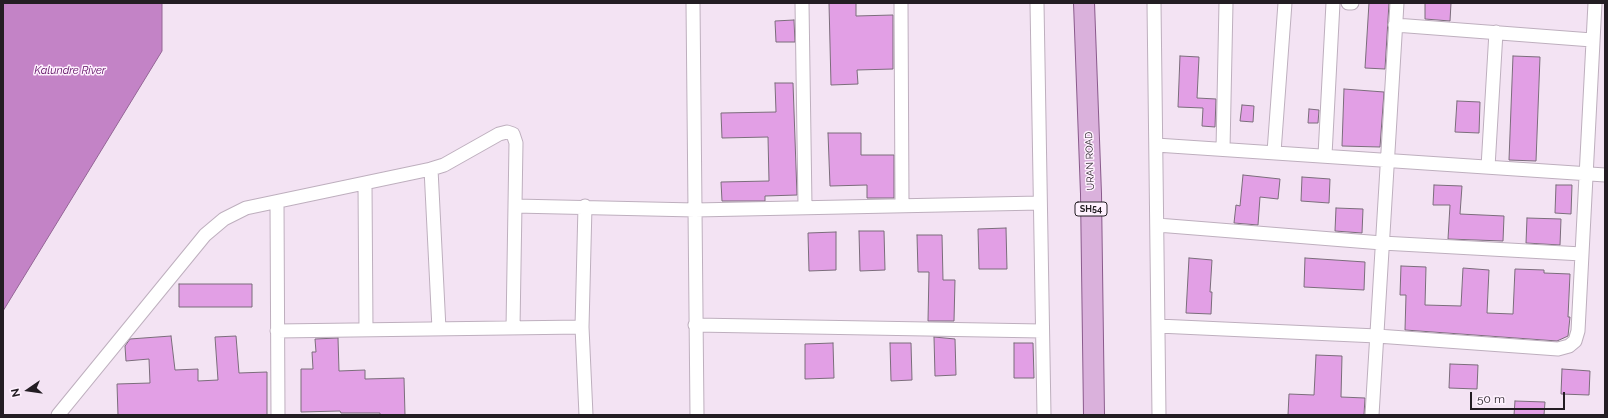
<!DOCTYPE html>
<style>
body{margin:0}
#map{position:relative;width:1608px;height:418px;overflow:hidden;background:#f3e3f3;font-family:Raleway,sans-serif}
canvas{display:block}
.frame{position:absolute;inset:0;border:4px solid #231d23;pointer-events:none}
.north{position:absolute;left:8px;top:370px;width:40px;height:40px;-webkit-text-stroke:3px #fef1fe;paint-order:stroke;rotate:257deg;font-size:11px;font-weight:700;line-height:16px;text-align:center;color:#231d23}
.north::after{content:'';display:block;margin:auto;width:14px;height:18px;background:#231d23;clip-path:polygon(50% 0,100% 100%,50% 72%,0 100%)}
.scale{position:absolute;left:1470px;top:392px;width:95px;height:18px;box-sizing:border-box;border:2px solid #231d23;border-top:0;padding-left:5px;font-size:12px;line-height:14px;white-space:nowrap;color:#231d23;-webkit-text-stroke:3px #fef1fe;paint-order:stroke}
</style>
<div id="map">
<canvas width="1608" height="418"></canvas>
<div class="frame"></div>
<div class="north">N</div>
<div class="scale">50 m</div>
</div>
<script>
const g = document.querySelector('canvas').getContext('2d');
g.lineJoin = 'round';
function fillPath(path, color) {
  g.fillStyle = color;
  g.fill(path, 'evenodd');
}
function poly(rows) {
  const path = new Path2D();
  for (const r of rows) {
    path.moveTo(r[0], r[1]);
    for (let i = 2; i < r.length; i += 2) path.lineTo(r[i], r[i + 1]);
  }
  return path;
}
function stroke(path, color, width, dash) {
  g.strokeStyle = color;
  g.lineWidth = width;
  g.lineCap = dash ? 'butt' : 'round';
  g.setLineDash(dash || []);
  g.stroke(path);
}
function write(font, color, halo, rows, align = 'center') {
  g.font = font + ' Raleway,sans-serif';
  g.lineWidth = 3;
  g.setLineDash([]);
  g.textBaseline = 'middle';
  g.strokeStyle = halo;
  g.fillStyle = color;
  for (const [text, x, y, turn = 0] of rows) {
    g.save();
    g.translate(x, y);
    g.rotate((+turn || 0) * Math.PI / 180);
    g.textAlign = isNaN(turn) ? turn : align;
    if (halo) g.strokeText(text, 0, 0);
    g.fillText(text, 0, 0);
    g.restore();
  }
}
const water = poly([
 [3,3,162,3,162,51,3,311,3,3]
]);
const building = poly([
 [829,3,856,3,856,16,893,15,893,69,857,70,858,84,831,85,829,3],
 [1369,3,1389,3,1385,69,1365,68,1369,3],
 [1425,3,1451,3,1450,21,1425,19,1425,3],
 [794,20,795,42,776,42,775,21,794,20],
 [1180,56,1199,57,1197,98,1216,99,1215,127,1202,126,1203,108,1178,107,1180,56],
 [1513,56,1540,57,1536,161,1509,160,1513,56],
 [775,83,793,83,797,195,765,196,765,201,722,201,721,182,769,181,768,137,722,138,721,113,776,112,775,83],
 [1344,89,1384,92,1380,147,1342,146,1344,89],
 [1457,101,1480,102,1479,133,1455,132,1457,101],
 [1242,105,1254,106,1253,122,1240,121,1242,105],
 [1309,109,1319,110,1318,123,1308,123,1309,109],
 [828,133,861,133,861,155,894,155,894,198,867,198,867,185,830,186,828,133],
 [1243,175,1280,179,1278,199,1260,197,1258,225,1234,223,1236,205,1240,206,1243,175],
 [1302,177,1330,179,1329,203,1301,201,1302,177],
 [1434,185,1462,186,1460,214,1504,216,1503,241,1448,239,1450,205,1433,205,1434,185],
 [1556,185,1572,185,1571,214,1555,213,1556,185],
 [1336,208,1363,209,1362,233,1335,231,1336,208],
 [1527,218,1561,219,1560,245,1526,243,1527,218],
 [1006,228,1007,269,979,269,978,229,1006,228],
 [859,231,884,231,885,270,860,271,859,231],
 [836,232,836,270,809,271,808,233,836,232],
 [917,235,942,235,943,280,955,280,954,321,928,321,929,272,918,272,917,235],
 [1189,258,1212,260,1210,292,1212,292,1211,314,1186,313,1189,258],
 [1305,258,1365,262,1364,290,1304,287,1305,258],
 [1401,266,1426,267,1425,305,1461,306,1463,268,1489,270,1487,313,1513,314,1515,269,1544,270,1544,273,1570,274,1568,317,1570,317,1568,336,1557,341,1405,330,1406,295,1400,295,1401,266],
 [179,284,252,284,252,307,179,307,179,284],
 [171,336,175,370,198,369,198,381,218,380,215,337,236,336,239,373,267,372,267,415,118,415,117,384,150,383,149,359,126,361,125,346,130,339,171,336],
 [934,337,955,339,956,375,935,376,934,337],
 [338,338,339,371,365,370,365,379,404,378,405,415,380,415,380,413,341,413,340,411,301,412,301,369,313,369,312,352,316,352,315,339,338,338],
 [833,343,834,378,805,379,805,344,833,343],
 [890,343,911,343,912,380,891,381,890,343],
 [1014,343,1033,343,1034,378,1014,378,1014,343],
 [1316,355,1342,356,1341,397,1365,398,1364,415,1288,415,1289,394,1314,395,1316,355],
 [1450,364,1478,365,1477,389,1449,388,1450,364],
 [1562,369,1590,371,1589,395,1561,394,1562,369],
 [1515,401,1545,402,1544,415,1514,415,1515,401]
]);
const minor = poly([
 [693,3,697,415],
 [802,3,805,206],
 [901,3,902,205],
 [1037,3,1044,415],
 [1154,3,1159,415],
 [1348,3,1352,3],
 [1395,25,1592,40],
 [1156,145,1605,175],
 [1223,149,1226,3],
 [1274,152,1285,3],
 [1325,155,1333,3],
 [1488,167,1496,32],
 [431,169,439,329],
 [365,184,366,330],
 [277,202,278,415],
 [515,206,695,210,1040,203],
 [585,206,582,327,586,415],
 [1157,225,1382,243,1582,254],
 [695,325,1042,331],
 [1158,326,1377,336,1558,349,1569,346,1575,341,1578,331,1595,3],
 [277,331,582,327],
 [58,415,205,235,224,219,246,208,431,169,444,165,499,134,507,132,513,134,516,143,513,328],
 [1372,415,1397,3]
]);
const primary = poly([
 [1084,3,1091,194,1094,415]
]);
const shields = [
 [1091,209,32]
];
const shieldNames = [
 ["SH54",1091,209]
];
const streetNames = [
 ["URAN ROAD",1090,161,-92]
];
const waterNames = [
 ["Kalundre River",70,71]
];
fillPath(water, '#c383c6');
stroke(water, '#936495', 1);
fillPath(building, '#e29fe5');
stroke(building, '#7b6d7b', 1);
stroke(minor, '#beafbe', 15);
stroke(primary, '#8a5b8c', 22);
stroke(minor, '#fff', 13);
stroke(primary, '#dab1dc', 20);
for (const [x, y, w] of shields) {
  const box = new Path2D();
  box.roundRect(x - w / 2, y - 7, w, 14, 3);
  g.fillStyle = '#fef1fe';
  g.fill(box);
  stroke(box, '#231d23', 1);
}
write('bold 9px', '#231d23', null, shieldNames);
write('10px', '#231d23', '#fef1fe', streetNames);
write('italic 11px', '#59055e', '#fef1fe', waterNames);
</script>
